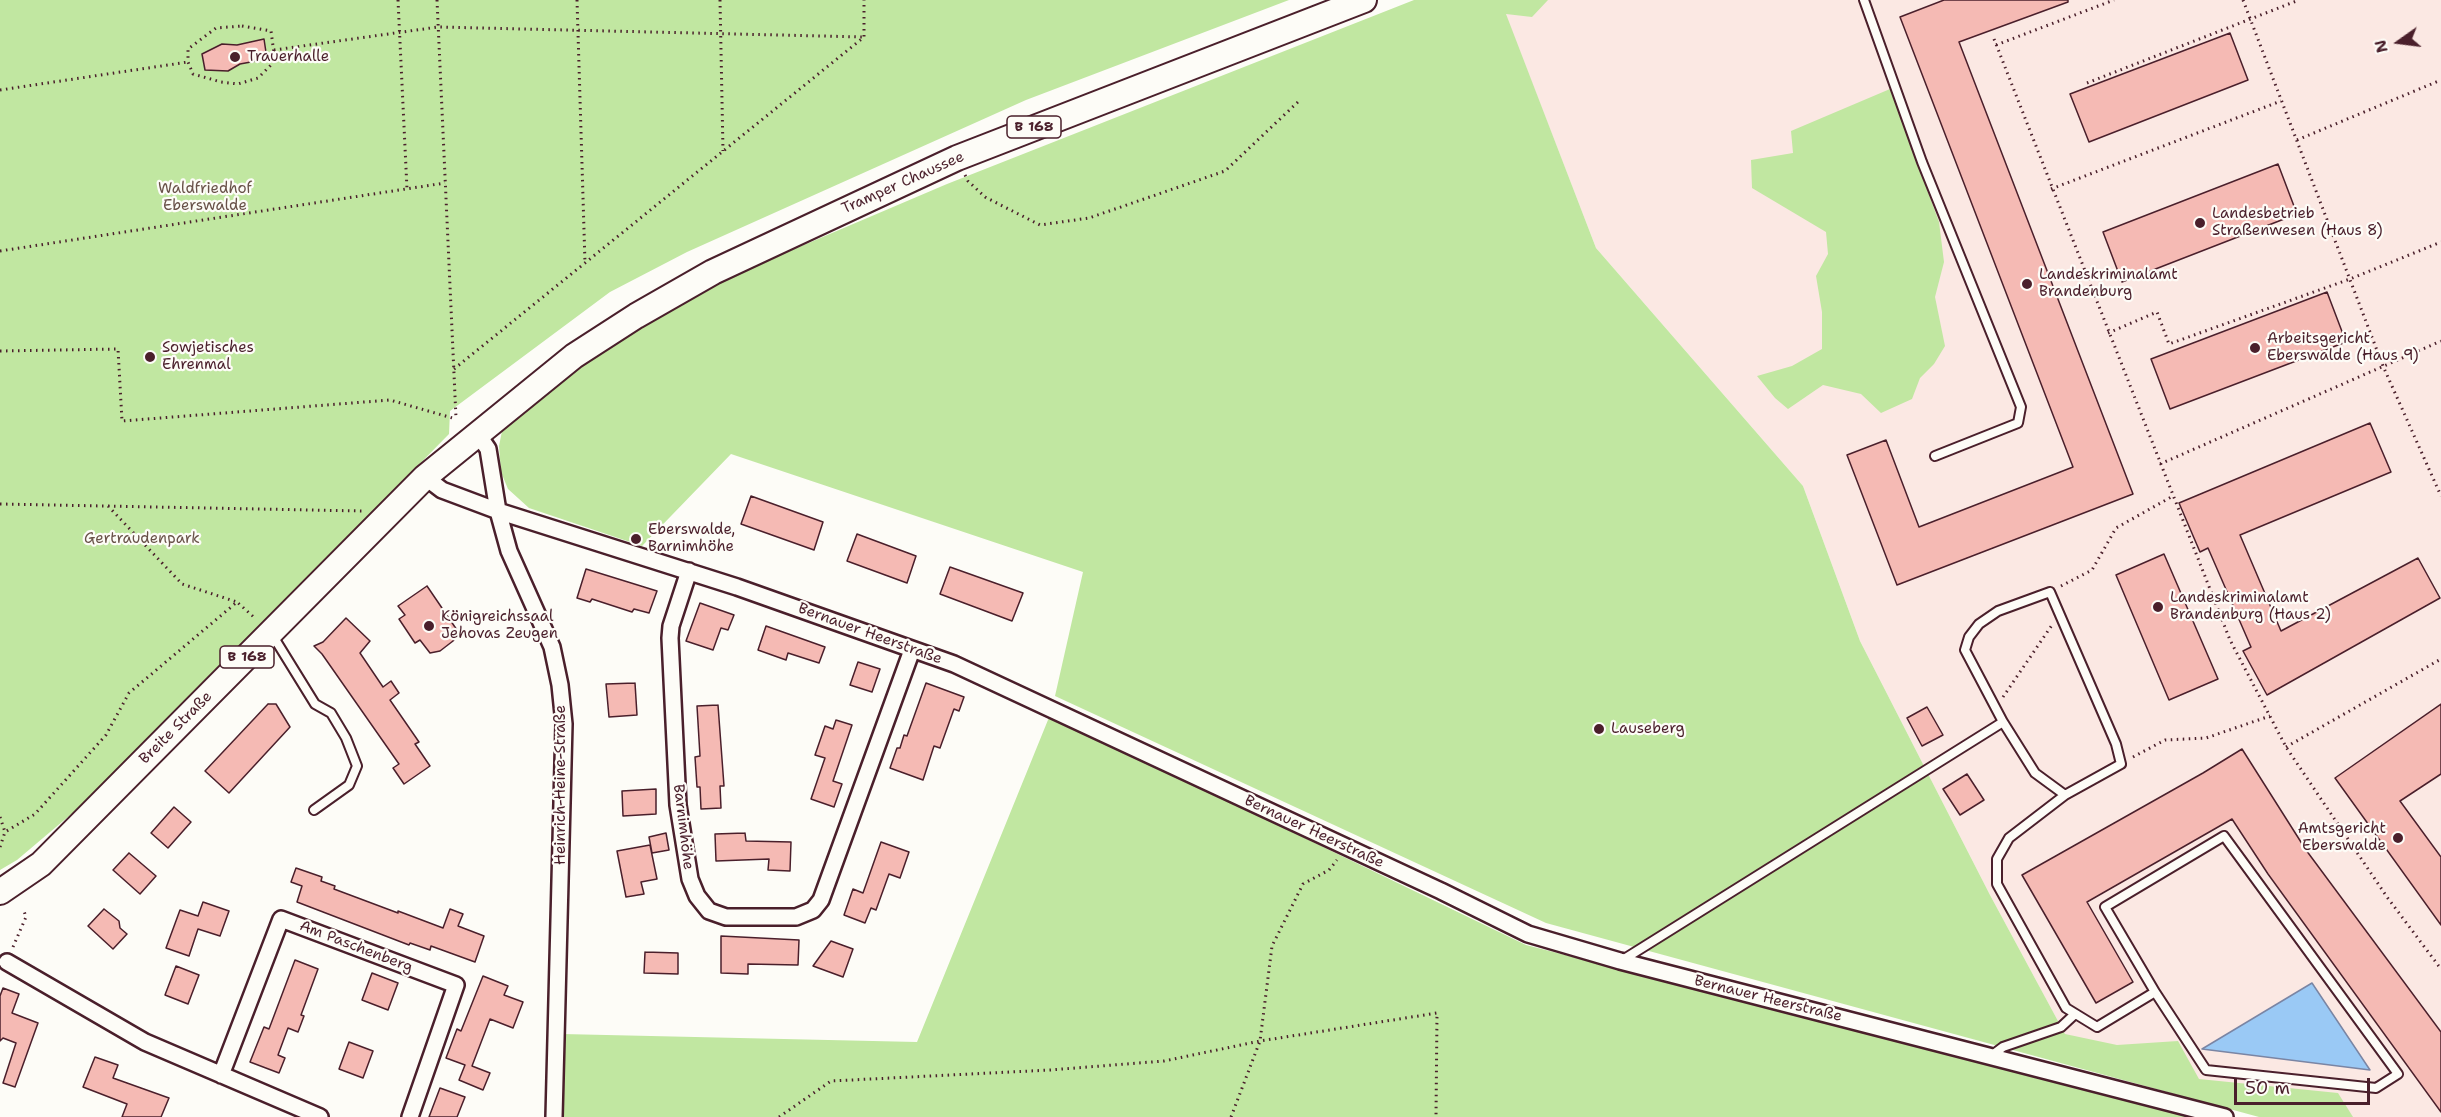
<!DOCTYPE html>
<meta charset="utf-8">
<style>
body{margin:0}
#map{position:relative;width:2441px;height:1117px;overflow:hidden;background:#fdfcf7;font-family:"Shantell Sans",sans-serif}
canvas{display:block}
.north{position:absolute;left:2369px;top:12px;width:60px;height:60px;-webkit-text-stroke:4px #fdfcf7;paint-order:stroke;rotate:256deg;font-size:16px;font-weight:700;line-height:24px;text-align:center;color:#4a1f2b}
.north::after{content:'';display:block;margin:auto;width:21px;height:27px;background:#4a1f2b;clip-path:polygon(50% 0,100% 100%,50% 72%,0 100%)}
.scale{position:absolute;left:2234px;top:1078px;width:136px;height:27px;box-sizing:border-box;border:3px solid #4a1f2b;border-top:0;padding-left:8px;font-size:18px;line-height:21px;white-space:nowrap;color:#4a1f2b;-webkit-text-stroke:4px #fdfcf7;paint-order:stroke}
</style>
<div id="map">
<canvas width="2441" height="1117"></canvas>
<div class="north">N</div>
<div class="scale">50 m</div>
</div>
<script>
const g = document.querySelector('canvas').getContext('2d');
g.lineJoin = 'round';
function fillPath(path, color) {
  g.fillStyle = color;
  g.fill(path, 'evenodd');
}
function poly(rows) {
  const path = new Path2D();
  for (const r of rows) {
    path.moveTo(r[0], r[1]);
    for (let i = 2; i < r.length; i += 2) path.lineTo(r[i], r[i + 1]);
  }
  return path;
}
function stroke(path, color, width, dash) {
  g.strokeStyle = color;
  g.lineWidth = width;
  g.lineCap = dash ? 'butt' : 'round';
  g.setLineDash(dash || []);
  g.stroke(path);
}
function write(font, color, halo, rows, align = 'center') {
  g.font = font + ' "Shantell Sans",sans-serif';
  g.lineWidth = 4.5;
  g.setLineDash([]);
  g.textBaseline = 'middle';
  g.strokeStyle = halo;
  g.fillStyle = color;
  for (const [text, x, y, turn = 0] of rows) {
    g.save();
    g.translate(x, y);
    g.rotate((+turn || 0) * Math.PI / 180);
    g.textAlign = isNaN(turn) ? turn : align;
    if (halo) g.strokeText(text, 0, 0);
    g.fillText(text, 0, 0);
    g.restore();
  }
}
const built = poly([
 [1500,0,2441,0,2441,1117,2331,1117,2073,1049,1990,895,1860,641,1803,486,1596,248]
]);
const green = poly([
 [0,0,1289,0,1026,100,687,252,610,292,450,411,449,434,95,794,17,860,0,870],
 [1414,0,1548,0,1532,17,1506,14,1596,248,1803,486,1860,641,1990,895,2065,1034,2117,1045,2178,1041,2199,1079,2338,1093,2353,1117,2259,1117,1546,923,1055,696,1083,572,731,454,642,546,529,508,508,489,501,472,499,446,503,426,546,385,710,285,947,184],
 [1890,89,1939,222,1944,262,1935,297,1945,346,1934,364,1920,378,1912,399,1881,413,1861,394,1823,385,1788,409,1775,398,1757,376,1792,366,1822,349,1822,312,1816,276,1828,254,1826,232,1752,188,1751,160,1793,153,1791,131],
 [1050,715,1526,945,2201,1117,562,1117,562,1034,917,1042]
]);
const water = poly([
 [2312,983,2370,1070,2202,1049,2312,983]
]);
const building = poly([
 [1944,0,2068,0,2068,2,1959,42,2133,494,1897,585,1847,455,1886,440,1919,527,2073,467,1900,17,1944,0],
 [2230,33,2248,80,2089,142,2070,94,2230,33],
 [264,39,267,59,240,64,228,71,205,70,202,54,222,44,237,45,264,39],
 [2278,164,2297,214,2122,282,2103,232,2278,164],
 [2327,292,2346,342,2170,409,2151,359,2327,292],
 [2370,423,2391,472,2240,535,2281,631,2418,558,2440,598,2267,695,2243,651,2251,647,2208,548,2200,552,2179,503,2370,423],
 [751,496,823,522,814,550,741,524,751,496],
 [857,534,916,556,907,583,847,561,857,534],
 [2164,554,2218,679,2169,700,2116,575,2164,554],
 [950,567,1023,593,1012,621,940,594,950,567],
 [586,569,657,591,649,613,634,609,632,612,592,599,590,602,577,598,586,569],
 [427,586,459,633,453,641,440,651,430,653,420,640,415,643,399,619,405,615,398,606,427,586],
 [700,603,734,615,728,630,721,628,713,650,686,641,700,603],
 [346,618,370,641,360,653,383,687,391,681,399,693,390,700,419,742,415,744,430,766,404,784,393,768,399,764,322,654,314,646,323,642,346,618],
 [766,626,825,647,819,663,788,653,786,660,758,650,766,626],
 [858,662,880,669,872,692,850,685,858,662],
 [635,683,637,715,609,717,606,684,635,683],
 [926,683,964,697,959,711,954,709,940,748,934,746,923,780,890,768,897,748,900,748,904,735,907,736,926,683],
 [268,704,276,704,290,727,229,793,205,771,268,704],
 [2441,704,2441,774,2400,801,2441,857,2441,925,2335,778,2441,704],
 [718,705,724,786,720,786,721,808,701,809,700,787,697,787,695,757,700,756,697,706,718,705],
 [1927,707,1943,735,1922,746,1907,718,1927,707],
 [836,720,852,725,833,781,842,784,834,807,811,799,825,758,815,755,825,726,833,729,836,720],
 [2242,749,2306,850,2441,1032,2441,1112,2268,874,2232,819,2087,902,2133,982,2096,1003,2022,875,2203,773,2242,749],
 [1967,774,1984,800,1960,815,1943,789,1967,774],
 [656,789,656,814,623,816,622,791,656,789],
 [174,807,191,822,168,848,151,833,174,807],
 [666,833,669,850,652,853,649,837,666,833],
 [745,833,746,841,791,842,790,871,768,870,769,859,716,861,715,834,745,833],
 [881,842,909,852,900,878,889,874,876,910,871,908,865,923,844,915,853,889,863,893,881,842],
 [650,845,657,879,641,882,644,894,626,897,617,851,650,845],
 [129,853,156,876,140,894,113,870,129,853],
 [296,868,322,877,321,881,335,886,334,889,398,913,398,911,443,928,450,909,463,914,458,926,484,936,475,962,431,946,430,950,410,943,409,945,297,902,302,886,291,882,296,868],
 [203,902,229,911,220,936,198,929,189,956,166,948,180,910,198,916,203,902],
 [104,909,119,921,120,928,127,934,113,949,88,926,104,909],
 [721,936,799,940,798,965,748,964,748,974,721,973,721,936],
 [831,941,853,949,843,977,813,966,831,941],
 [645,952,678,953,678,974,644,973,645,952],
 [295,960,318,969,301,1015,304,1016,298,1032,288,1028,278,1055,285,1058,279,1073,250,1062,264,1027,269,1029,295,960],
 [176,966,199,975,188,1004,165,995,176,966],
 [372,973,398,983,388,1010,362,1000,372,973],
 [483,976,508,986,504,995,523,1002,513,1028,490,1019,472,1066,490,1073,483,1090,459,1080,465,1065,446,1058,457,1029,461,1031,483,976],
 [3,988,19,994,12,1013,38,1023,15,1087,3,1083,16,1043,3,1038,0,1041,0,996,3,988],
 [349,1042,373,1051,363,1078,339,1069,349,1042],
 [95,1057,118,1065,113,1078,169,1098,161,1117,122,1117,127,1104,83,1087,95,1057],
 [440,1088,465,1097,457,1117,429,1117,440,1088]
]);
const path = poly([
 [398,0,407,189],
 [437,0,456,418],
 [577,0,585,263],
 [720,0,723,151],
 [2243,0,2383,366,2441,496],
 [242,26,271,31,275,61,258,78,238,84,221,82,193,74,188,62,188,49,216,28,242,26],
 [1994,39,2230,640,2286,747,2387,897,2441,969],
 [1996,45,2114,0],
 [274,50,438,27,864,37],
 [2087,83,2299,0],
 [0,90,188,62],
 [2297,140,2441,80],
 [965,175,968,181,985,197,1040,225,1089,218,1225,171,1300,100],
 [2051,189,2281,101],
 [0,251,445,183],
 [2108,333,2157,312,2169,344,2350,279,2441,242],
 [0,351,118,349,122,421,390,400,456,419],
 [454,369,864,37,864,0],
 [2160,464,2441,341],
 [0,504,362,511],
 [108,506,182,584,237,602],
 [2061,586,2092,570,2116,528,2173,496],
 [2003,697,2052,625],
 [2286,747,2441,659],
 [2133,757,2165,740,2206,738,2270,716],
 [0,817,5,832],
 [0,847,5,832,35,814,106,735,129,693,237,602,256,619],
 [13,947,26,917,24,911],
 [779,1117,831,1081,1050,1070,1164,1061,1260,1041,1437,1013,1436,1117],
 [1231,1117,1260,1041,1272,946,1303,884,1329,870,1337,860]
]);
const lane = poly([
 [1864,0,1922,162,2021,407,2018,423,1935,456],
 [2050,592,2116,744,2121,764,2065,795,2035,773,2003,722,1965,650,1969,637,1979,624,1998,611,2050,592],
 [273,636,315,704,331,713,346,738,357,766,349,785,314,810],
 [2065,795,2009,838,1997,859,1997,884,2066,1008,2097,1027,2155,992,2105,907,2224,836,2398,1074,2376,1088,2206,1070,2155,992],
 [1621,961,2003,722],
 [1991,1056,2003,1047,2061,1027,2075,1014]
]);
const street = poly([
 [477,433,488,449,498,511,509,551,552,647,560,685,564,724,554,1117],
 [425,477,442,490,498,511,737,587,954,664,1441,891,1528,934,1620,961,2225,1117],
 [689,571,671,626,670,638,678,805,690,879,697,896,709,911,726,917,796,917,813,910,821,900,912,650],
 [7,962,145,1042,320,1117],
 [221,1075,281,919,456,985,410,1117]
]);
const primary = poly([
 [0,892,41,864,425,477,574,356,636,316,713,272,957,158,1364,0]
]);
const markers = [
 [235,57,6,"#4a1f2b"],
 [2200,223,6,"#4a1f2b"],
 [2027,284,6,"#4a1f2b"],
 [2255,348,6,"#4a1f2b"],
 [150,357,6,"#4a1f2b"],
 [636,539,6,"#4a1f2b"],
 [2158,607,6,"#4a1f2b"],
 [429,626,6,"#4a1f2b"],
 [1599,729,6,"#4a1f2b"],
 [2398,838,6,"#4a1f2b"]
];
const shields = [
 [1034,127,54],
 [247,657,54]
];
const shieldNames = [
 ["B 168",1034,127],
 ["B 168",247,657]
];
const poiNames = [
 ["Trauerhalle",247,57],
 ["Landesbetrieb",2212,214],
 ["Straßenwesen (Haus 8)",2212,231],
 ["Landeskriminalamt",2039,275],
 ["Brandenburg",2039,292],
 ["Arbeitsgericht",2267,339],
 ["Eberswalde (Haus 9)",2267,356],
 ["Sowjetisches",162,348],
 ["Ehrenmal",162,365],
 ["Eberswalde,",648,530],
 ["Barnimhöhe",648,547],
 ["Landeskriminalamt",2170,598],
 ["Brandenburg (Haus 2)",2170,615],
 ["Königreichssaal",441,617],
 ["Jehovas Zeugen",441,634],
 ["Lauseberg",1611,729],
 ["Amtsgericht",2386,829,"right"],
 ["Eberswalde",2386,846,"right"]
];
const streetNames = [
 ["Tramper Chaussee",903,183,-24],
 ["Bernauer Heerstraße",870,634,20],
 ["Breite Straße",176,728,-45],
 ["Heinrich-Heine-Straße",561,785,-90],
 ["Barnimhöhe",683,827,83],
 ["Bernauer Heerstraße",1314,832,25],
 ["Am Paschenberg",356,947,21],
 ["Bernauer Heerstraße",1768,999,14]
];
const parkNames = [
 ["Waldfriedhof",205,189],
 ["Eberswalde",205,206],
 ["Gertraudenpark",142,539]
];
fillPath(built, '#fbe8e3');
fillPath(green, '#c1e7a1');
fillPath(water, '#9ac9f5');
stroke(water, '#7a85a4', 1.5);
fillPath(building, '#f5bab4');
stroke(building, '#4a1f2b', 1.5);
stroke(lane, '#4a1f2b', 12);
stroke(street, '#4a1f2b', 20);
stroke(primary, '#4a1f2b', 28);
stroke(path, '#4a1f2b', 3, [1.5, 4.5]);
stroke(lane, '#fdfcf7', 8);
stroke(street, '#fdfcf7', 15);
stroke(primary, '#fdfcf7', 24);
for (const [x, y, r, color] of markers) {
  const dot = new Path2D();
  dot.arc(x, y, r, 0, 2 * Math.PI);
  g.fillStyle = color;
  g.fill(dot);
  stroke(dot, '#fdfcf7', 2);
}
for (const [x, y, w] of shields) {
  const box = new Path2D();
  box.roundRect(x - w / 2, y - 11, w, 22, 4.5);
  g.fillStyle = '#fdfcf7';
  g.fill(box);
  stroke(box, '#4a1f2b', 1.5);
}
write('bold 14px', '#4a1f2b', null, shieldNames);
write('15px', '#4a1f2b', '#fdfcf7', poiNames, 'left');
write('15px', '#4a1f2b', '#fdfcf7', streetNames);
write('15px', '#685148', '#fdfcf7', parkNames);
</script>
